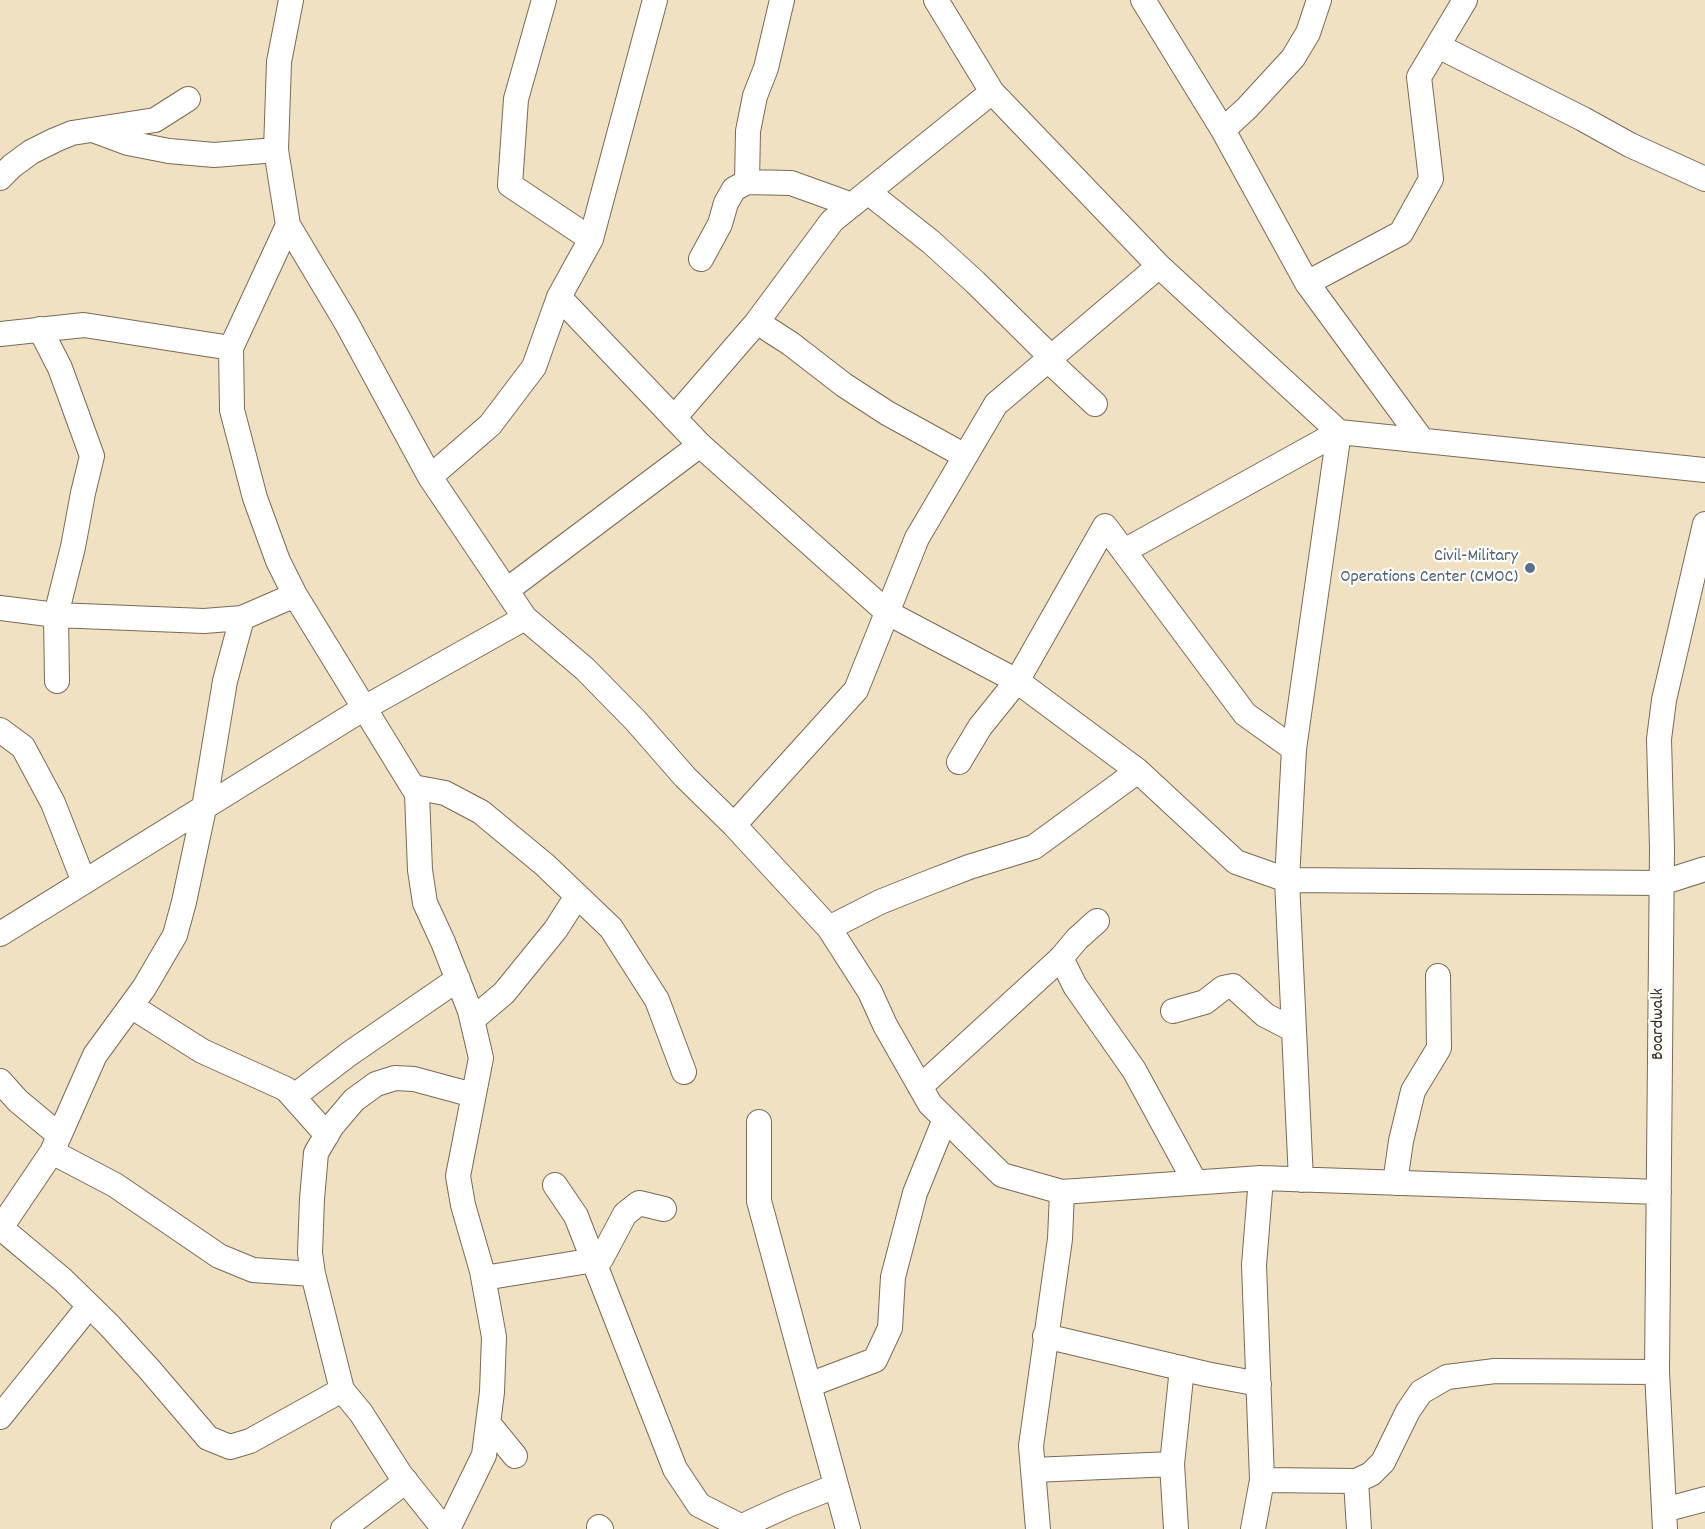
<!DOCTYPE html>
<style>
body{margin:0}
canvas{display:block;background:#f0e1c2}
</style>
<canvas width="1705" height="1529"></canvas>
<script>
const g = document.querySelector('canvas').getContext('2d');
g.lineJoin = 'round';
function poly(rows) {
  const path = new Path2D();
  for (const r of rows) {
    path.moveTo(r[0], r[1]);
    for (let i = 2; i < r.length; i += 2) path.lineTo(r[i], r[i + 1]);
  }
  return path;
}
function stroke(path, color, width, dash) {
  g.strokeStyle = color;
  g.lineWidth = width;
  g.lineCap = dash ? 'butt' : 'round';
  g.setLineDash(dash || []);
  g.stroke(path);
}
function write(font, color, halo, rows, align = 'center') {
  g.font = font + ' Dekko,sans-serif';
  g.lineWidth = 4.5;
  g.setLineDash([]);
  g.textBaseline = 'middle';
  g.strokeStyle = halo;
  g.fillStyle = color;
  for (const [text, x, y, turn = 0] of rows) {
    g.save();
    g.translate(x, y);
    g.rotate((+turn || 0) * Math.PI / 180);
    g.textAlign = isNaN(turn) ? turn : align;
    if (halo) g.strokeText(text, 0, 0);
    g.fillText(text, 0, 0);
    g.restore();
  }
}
const minor = poly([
 [291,0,279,62,276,150,288,225,346,322,430,477,525,618,585,669,636,721,685,777,734,825,829,928,870,992,885,1025,930,1104,1002,1175,1062,1192,1261,1178,1659,1192],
 [544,0,516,99,510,185,591,239],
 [936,0,992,92,1159,266,1339,432,1705,470],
 [1143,0,1223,130,1307,283,1422,440],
 [1438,46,1583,119,1630,145,1705,179],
 [93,130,128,143,169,151,214,155,276,150],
 [1223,130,1247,108,1293,58,1308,33,1319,0],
 [0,178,12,166,31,152,55,140,72,133,155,120,188,99],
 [747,182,748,131,755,96,766,68,782,0],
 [868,192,931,242,975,282,1051,357],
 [288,225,231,348,232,410,255,498,278,561,295,595,417,794,420,870,425,903,443,942,470,1011,481,1058,458,1176,463,1205,482,1271,494,1337,492,1392,484,1455,448,1529],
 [701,259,720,224,726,203,734,189,747,182,791,183,852,205],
 [1307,283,1401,233,1431,179,1419,77,1465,0],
 [559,297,700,445,888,613,1017,681,1138,771,1236,862,1287,880,1661,883,1705,869],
 [757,322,791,344,844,385,887,413,965,456],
 [40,329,60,368,92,456,83,493,73,547,56,615,57,681],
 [0,334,84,325,231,348],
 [1048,360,1095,404],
 [674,418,757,322,832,221,992,92],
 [430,477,490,425,534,367,559,297,591,239,655,0],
 [1124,551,1339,432],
 [507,590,700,445],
 [0,608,56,615,204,621,242,618,295,595],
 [0,730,23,747,53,803,84,882],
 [959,762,980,727,1017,681,1105,526,1245,714,1294,749],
 [413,787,445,793,481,812,545,865,611,928,657,1000,684,1072],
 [734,825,856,690,917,538,996,404,1159,266],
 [829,928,880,902,925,884,969,867,1034,847,1138,771],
 [0,934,366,707,525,618],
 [1061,958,1075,986,1134,1070,1195,1182],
 [131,1006,202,1051,286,1089,327,1135],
 [1173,1011,1205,1002,1223,988,1233,986,1265,1015,1294,1030],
 [472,1020,504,993,556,929,577,896],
 [0,1081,18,1101,59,1135],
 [920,1087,1061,958,1077,939,1097,921],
 [293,1097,349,1054,458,979],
 [759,1122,759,1201,848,1529],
 [52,1152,115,1185,219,1256,253,1270,313,1274],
 [1301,1180,1287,880,1294,749,1339,432],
 [1395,1183,1401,1141,1413,1091,1439,1048,1438,976],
 [555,1185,576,1216,675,1469,699,1505,746,1529],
 [1,1228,63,1280,108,1324,149,1369,208,1438,230,1447,250,1441,342,1390],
 [0,1229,52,1152,95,1055,144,988,175,935,184,902,204,808,225,681,242,618],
 [484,1278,601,1259,625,1214,639,1203,664,1209],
 [1045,1336,1206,1374,1259,1384],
 [809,1385,875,1360,890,1328,893,1277,915,1193,945,1119],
 [0,1417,89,1306],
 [488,1423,515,1456],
 [1033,1470,1172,1464],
 [1262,1480,1356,1481,1371,1474,1383,1462,1408,1411,1421,1392,1447,1377,1495,1371,1657,1372],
 [1356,1481,1359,1529],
 [1664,1510,1705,1499],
 [599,1527,601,1529],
 [343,1529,406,1481],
 [444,1529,400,1474,361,1413,342,1390,313,1274,310,1253,312,1199,316,1153,332,1126,354,1100,376,1084,395,1078,414,1079,473,1095],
 [736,1529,788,1505,836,1486],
 [1038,1529,1031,1446,1060,1239,1062,1192],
 [1176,1529,1172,1464,1182,1368],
 [1253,1529,1262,1480,1254,1265,1261,1178],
 [1665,1529,1657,1372,1662,848,1659,739,1664,700,1705,524]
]);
const markers = [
 [1530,568,6,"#5c6f8a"]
];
const serviceNames = [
 ["Civil-Military",1518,558],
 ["Operations Center (CMOC)",1518,579]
];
const streetNames = [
 ["Boardwalk",1660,1024,-90]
];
stroke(minor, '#7a6a57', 26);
stroke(minor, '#fff', 24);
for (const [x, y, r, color] of markers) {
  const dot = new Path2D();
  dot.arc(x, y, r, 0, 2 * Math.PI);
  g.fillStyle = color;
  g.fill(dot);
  stroke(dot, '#fff', 2);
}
write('18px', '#4e5e75', '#fff', serviceNames, 'right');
write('18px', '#3b2a1e', '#fff', streetNames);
</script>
